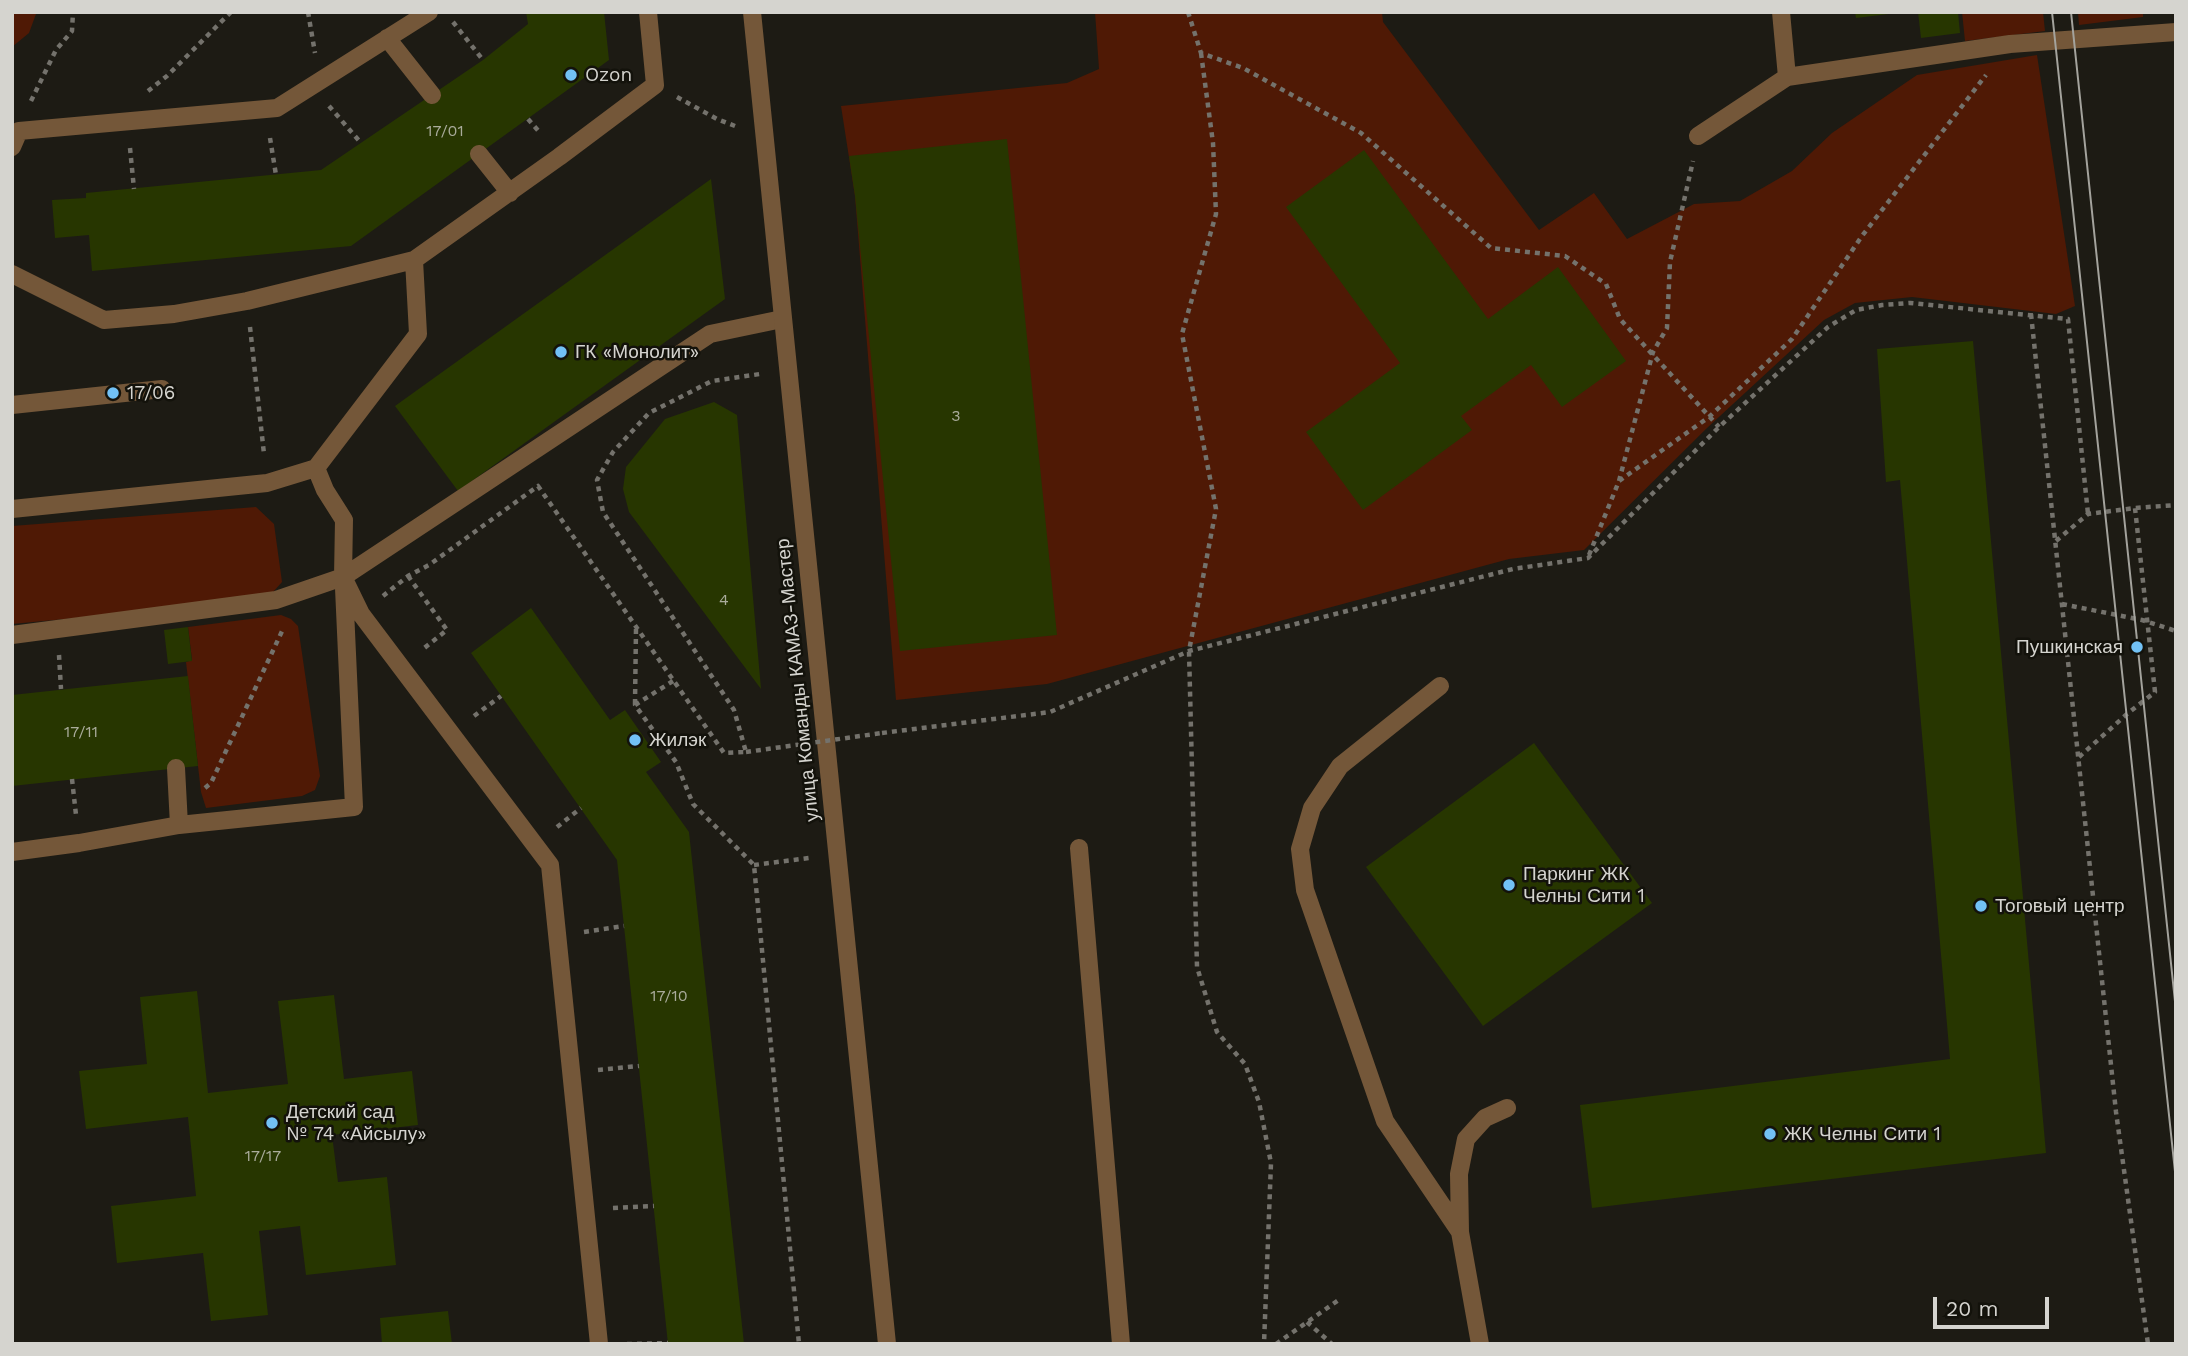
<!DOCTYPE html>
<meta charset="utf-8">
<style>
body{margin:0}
#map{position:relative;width:2188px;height:1356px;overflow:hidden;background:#1d1b14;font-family:"Work Sans",sans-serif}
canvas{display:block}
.frame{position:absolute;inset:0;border:14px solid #d5d4cf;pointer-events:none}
.scale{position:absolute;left:1933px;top:1297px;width:116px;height:32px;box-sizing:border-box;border:4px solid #d5d4cf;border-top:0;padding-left:9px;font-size:21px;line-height:24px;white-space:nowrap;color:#d5d4cf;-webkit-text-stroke:5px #13120b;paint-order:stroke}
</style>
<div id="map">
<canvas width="2188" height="1356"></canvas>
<div class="frame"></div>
<div class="scale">20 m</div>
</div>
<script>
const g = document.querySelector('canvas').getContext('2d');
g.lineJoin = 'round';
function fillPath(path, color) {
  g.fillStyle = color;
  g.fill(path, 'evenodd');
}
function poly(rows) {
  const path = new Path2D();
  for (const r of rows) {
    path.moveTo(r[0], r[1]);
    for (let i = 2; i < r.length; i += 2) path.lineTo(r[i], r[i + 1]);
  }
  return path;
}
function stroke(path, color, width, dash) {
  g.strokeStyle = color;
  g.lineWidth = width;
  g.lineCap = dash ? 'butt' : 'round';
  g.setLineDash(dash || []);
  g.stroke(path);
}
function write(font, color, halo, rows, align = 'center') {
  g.font = font + ' "Work Sans",sans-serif';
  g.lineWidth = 5;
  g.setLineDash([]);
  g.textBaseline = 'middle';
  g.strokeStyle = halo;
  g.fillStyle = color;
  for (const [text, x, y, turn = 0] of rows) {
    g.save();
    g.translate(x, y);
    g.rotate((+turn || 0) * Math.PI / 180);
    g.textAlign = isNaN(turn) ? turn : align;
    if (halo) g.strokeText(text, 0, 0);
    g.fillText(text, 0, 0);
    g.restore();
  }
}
const green = poly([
 [12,12,36,14,29,33,12,47],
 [1095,12,1382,12,1383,22,1539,230,1594,193,1627,239,1694,204,1740,201,1792,171,1832,133,1917,75,2037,55,2075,306,2056,314,1912,297,1855,303,1824,320,1707,428,1584,550,1509,559,1047,684,896,700,855,196,841,106,1067,83,1099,69],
 [1962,12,2043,12,2045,31,1965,41],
 [2078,12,2143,12,2143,17,2079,25],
 [256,507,274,524,282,582,266,600,12,624,12,526],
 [281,615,291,619,298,626,320,776,315,790,302,796,206,808,201,792,186,662,192,660,188,627]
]);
const building = poly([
 [526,12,604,12,609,60,351,246,92,271,89,235,55,238,52,200,86,198,86,193,321,170,483,60,528,24],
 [1855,12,1889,12,1889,14,1856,18],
 [1918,12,1958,12,1960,33,1921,38],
 [1007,139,1057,635,900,651,855,196,849,156],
 [1364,150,1488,319,1558,267,1626,361,1562,407,1531,365,1461,416,1472,430,1363,510,1306,432,1400,363,1286,207],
 [711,179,725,299,458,491,395,406],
 [1973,341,2046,1153,1592,1208,1580,1105,1950,1059,1900,480,1886,482,1877,349],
 [714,402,737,415,761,689,629,512,623,489,626,467,665,419],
 [531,608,610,720,625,710,661,762,646,772,689,832,744,1344,668,1344,617,860,471,653],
 [188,627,192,661,168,664,164,630],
 [188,676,198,766,12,786,12,695],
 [1534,743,1652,903,1483,1026,1366,867],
 [197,991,208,1093,288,1084,278,1001,334,995,344,1079,412,1071,418,1125,332,1135,338,1182,387,1177,396,1265,306,1275,300,1226,259,1231,268,1315,211,1321,203,1253,117,1263,111,1206,196,1196,188,1117,86,1129,79,1071,147,1064,140,997],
 [448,1311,452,1344,382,1344,380,1318]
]);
const path = poly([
 [308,12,315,53],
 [1188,12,1201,53,1243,68,1361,133,1491,248,1565,256,1606,284,1620,319,1719,427],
 [453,22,483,60],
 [1201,53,1213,143,1216,214,1182,334,1216,509,1189,651,1197,967,1217,1032,1245,1064,1259,1102,1271,1163,1264,1344],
 [148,91,167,76,231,12],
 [677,97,717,119,735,126],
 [31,101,56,50,72,31,73,12],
 [329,106,361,143],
 [528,119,541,134],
 [270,138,276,175],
 [130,148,134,189],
 [2031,314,2116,1112,2148,1344],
 [250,327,264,454],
 [1619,481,1653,352,1667,328,1670,262,1693,161],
 [2056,541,2088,514,2135,508,2176,505],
 [1589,555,1619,481,1709,417,1792,339,1862,236,1986,75],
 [408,576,447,630,423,649],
 [383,596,408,576,429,565,538,486,724,753,746,752,734,710,603,512,597,480,613,452,649,413,712,381,760,374],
 [2062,604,2142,620,2176,631],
 [59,655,61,689],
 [673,681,635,705,676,762,693,804,754,865,799,1344],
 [635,704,636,629],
 [474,716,501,696],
 [882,733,1050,712,1189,651,1513,569,1588,558,1719,427,1828,327,1856,310,1882,305,1910,303,2068,319,2088,514],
 [2079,757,2127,714,2155,692,2135,508],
 [72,779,76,815],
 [205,788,211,783,284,627],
 [557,827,581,808],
 [754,865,809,858],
 [584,932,624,926],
 [598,1070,639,1066],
 [613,1208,654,1206],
 [1307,1322,1332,1344],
 [627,1344,668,1343],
 [1276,1344,1340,1299]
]);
const lane = poly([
 [1781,12,1787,77,2010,44,2176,32],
 [387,38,432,95],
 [1698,136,1787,77],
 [12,147,19,131,277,108,429,12],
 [479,154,510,193],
 [12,274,104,320,174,314,247,301,414,260,559,157,655,85,648,12],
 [12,405,162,389],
 [316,468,418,334,414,260],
 [12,509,267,483,316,468,325,490,344,520,343,577,710,334,782,319],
 [343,577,361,614,550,865,599,1344],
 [12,635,276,600,343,577],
 [1440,686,1340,766,1312,808,1300,849,1305,890,1385,1121,1460,1232,1480,1344],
 [176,768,179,825],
 [1079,848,1121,1344],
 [12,852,79,843,179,825,354,807,344,588],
 [1460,1232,1459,1174,1466,1139,1485,1118,1507,1108]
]);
const street = poly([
 [752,12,887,1344]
]);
const tram = poly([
 [2052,12,2176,1181],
 [2071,12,2176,1011]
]);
const pathBridge = poly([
 [746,752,882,733]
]);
const markers = [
 [571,75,7,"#72c1f5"],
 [561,352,7,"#72c1f5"],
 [113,393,7,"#72c1f5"],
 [2137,647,7,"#72c1f5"],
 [635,740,7,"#72c1f5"],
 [1509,885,7,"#72c1f5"],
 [1981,906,7,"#72c1f5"],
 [272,1123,7,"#72c1f5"],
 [1770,1134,7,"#72c1f5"]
];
const numberNames = [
 ["17/01",445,131],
 ["3",956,416],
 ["4",724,600],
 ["17/11",81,732],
 ["17/10",669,996],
 ["17/17",263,1156]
];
const poiNames = [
 ["Ozon",585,75],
 ["ГК «Монолит»",575,352],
 ["17/06",127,393],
 ["Пушкинская",2123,647,"right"],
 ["Жилэк",649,740],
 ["Паркинг ЖК",1523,874],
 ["Челны Сити 1",1523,896],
 ["Тоговый центр",1995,906],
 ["Детский сад",286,1112],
 ["№ 74 «Айсылу»",286,1134],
 ["ЖК Челны Сити 1",1784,1134]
];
const streetNames = [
 ["улица Команды КАМАЗ-Мастер",798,680,-96]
];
fillPath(green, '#4f1905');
fillPath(building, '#273600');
stroke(path, '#74726c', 4.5, [5, 5]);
stroke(lane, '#745739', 18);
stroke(street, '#745739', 18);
stroke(tram, '#a4a39d', 2);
stroke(pathBridge, '#74726c', 4.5, [5, 5]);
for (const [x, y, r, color] of markers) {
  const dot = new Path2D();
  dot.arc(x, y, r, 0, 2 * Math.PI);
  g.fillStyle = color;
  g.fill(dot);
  stroke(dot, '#13120b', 2.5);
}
write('16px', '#aaac9b', null, numberNames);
write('19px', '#d5d4cf', '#13120b', poiNames, 'left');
write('19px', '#d5d4cf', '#13120b', streetNames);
</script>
